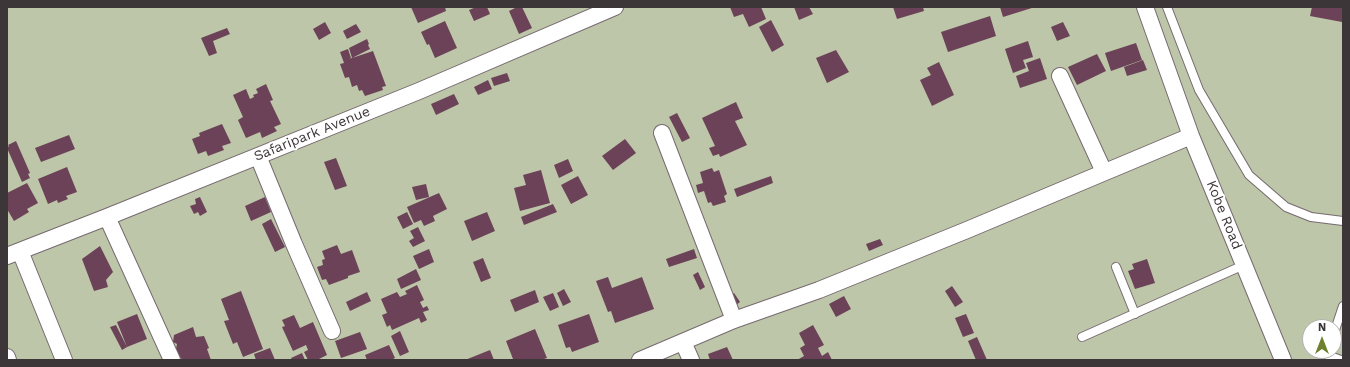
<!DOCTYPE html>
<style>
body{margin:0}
#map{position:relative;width:1350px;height:367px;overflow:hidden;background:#fff0f6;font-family:"Work Sans",sans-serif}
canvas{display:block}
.frame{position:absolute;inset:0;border:8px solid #3c3639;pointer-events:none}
.north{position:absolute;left:1302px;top:319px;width:40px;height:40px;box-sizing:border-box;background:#fff;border:1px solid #b1afb0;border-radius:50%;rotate:0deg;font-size:11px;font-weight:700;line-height:16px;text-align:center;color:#3c3639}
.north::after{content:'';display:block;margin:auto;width:14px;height:18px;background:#6f802f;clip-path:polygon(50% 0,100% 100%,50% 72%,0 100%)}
</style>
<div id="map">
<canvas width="1350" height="367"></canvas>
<div class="frame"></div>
<div class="north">N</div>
</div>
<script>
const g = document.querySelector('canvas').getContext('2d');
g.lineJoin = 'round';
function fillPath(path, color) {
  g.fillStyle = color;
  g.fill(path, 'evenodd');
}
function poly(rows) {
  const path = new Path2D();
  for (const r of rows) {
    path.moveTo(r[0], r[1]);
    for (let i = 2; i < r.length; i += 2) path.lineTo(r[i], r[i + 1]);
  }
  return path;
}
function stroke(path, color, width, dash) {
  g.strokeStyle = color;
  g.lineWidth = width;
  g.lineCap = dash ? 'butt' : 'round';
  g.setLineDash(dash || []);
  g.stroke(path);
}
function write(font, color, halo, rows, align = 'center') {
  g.font = font + ' "Work Sans",sans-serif';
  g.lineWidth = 4;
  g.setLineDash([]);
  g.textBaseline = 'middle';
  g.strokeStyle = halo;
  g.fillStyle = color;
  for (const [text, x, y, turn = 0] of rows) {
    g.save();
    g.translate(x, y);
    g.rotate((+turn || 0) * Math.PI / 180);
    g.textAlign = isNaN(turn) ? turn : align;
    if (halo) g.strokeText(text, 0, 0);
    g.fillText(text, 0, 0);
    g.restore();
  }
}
const green = poly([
 [7,7,1343,7,1343,360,7,360],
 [1310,327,1334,327,1334,351,1310,351]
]);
const building = poly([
 [411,7,445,7,446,11,418,23],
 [476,7,487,7,490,14,474,21,469,10],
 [517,7,522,7,532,28,519,34,509,11],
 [730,7,761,7,766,19,749,27,743,14,734,17],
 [794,7,809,7,813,14,799,20],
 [893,7,923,7,924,11,897,19],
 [1000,7,1035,7,1003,17],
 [1312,7,1343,7,1342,22,1310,16],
 [990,16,996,36,948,52,941,32],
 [771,20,784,45,772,52,759,27],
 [445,21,457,48,435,58,429,44,427,45,421,32],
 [325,22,331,33,319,40,313,29],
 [1063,22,1070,36,1057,41,1051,27],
 [356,24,361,32,347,39,343,31],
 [227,28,230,34,213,41,217,53,209,56,201,38],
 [367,39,369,44,368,45,370,49,352,58,349,48],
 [1028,41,1033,57,1023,60,1026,68,1013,73,1005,49],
 [1136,43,1142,60,1111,71,1105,53],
 [348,49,351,58,349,59,373,51,386,86,382,87,383,90,365,96,362,90,359,91,357,85,352,87,349,77,345,78,340,64,344,63,340,52],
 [836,50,849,72,827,83,816,58],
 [1097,54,1106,71,1077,85,1068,67],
 [1040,58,1047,79,1020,88,1016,76,1029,71,1026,63],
 [1143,60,1147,70,1127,76,1124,67],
 [939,62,954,95,932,106,920,80,931,75,927,68],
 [507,73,510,81,494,86,491,78],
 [488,80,492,89,478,95,474,87],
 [266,84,273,100,270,101,281,124,274,127,277,131,262,138,260,132,246,138,238,120,243,117,233,95,246,89,250,99,254,97,253,95,258,93,256,89],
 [454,94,459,104,436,115,431,104],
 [736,102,743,118,735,121,747,145,720,157,719,154,713,156,709,148,715,146,702,118],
 [677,113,690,138,682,142,669,117],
 [222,124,231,143,222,146,224,150,208,156,206,151,198,154,192,139,200,136,199,133],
 [69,135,75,149,41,162,35,148],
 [625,139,636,153,613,170,602,156],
 [16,141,30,173,28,174,30,178,22,182,7,148,9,146,8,145],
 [336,158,347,186,335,190,324,162],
 [568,159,573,171,559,178,554,165],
 [67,167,77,192,66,196,68,199,58,203,57,200,48,204,38,179],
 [712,168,714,172,719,170,727,194,724,196,726,202,713,206,711,202,708,203,704,191,698,193,696,185,703,183,700,172],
 [541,170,550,203,520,211,514,188,526,185,523,175],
 [578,176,588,195,571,204,561,185],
 [771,176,773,183,737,197,734,189],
 [27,183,38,203,27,209,29,212,14,221,7,209,7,193],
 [426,184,429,197,416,200,412,187],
 [439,193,447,209,433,216,435,221,424,226,421,220,414,223,407,207],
 [200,197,207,212,200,216,198,212,194,214,190,206,196,204,195,199],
 [265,197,271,212,251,221,245,206],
 [553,204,557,212,524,225,521,217],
 [407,212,413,224,403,229,397,217],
 [487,212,495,231,472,241,464,221],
 [271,219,285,247,275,252,262,224],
 [418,227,425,241,413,247,409,241,414,238,410,231],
 [880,239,883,245,869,251,866,244],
 [337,245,341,254,352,250,360,272,348,276,348,278,329,285,326,279,322,280,317,267,323,265,322,260,325,259,322,251],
 [100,246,113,272,106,280,108,287,94,291,82,259],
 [429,249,434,262,419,269,413,256],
 [694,249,697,258,669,267,666,259],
 [483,258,491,278,481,282,473,262],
 [1147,259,1155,283,1135,289,1128,271,1134,269,1132,264],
 [416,269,421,280,401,289,397,279],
 [698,272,705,287,700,290,693,275],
 [608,277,612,288,642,277,654,309,615,323,611,311,608,312,596,281],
 [417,285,424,300,420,302,423,308,427,306,429,310,423,312,427,320,421,323,419,318,392,330,390,325,387,327,382,315,387,313,381,299,397,292,400,297,407,294,405,291],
 [952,286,963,302,955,307,945,291],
 [564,289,571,302,563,306,557,293],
 [535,290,539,302,515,312,510,300],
 [241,291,263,349,243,357,237,342,233,344,224,321,229,320,221,299],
 [367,292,371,301,350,311,346,302],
 [553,293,559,307,550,311,543,297],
 [734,293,740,302,736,305,729,296],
 [844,296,851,309,836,317,829,304],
 [137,314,147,339,127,347,117,322],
 [589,314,599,342,572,352,570,347,566,348,558,325],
 [966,314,974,333,963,337,955,318],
 [294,315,300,328,313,322,327,355,317,360,308,360,304,352,308,350,306,345,293,351,282,327,285,326,282,320],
 [116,325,127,347,122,350,110,327],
 [813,325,824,345,818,348,822,356,828,352,832,360,797,360,804,356,800,348,805,345,799,333],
 [193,327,196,337,204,336,209,348,207,349,211,360,183,360,175,353,177,344,173,342,174,335],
 [535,329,547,358,541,360,510,360,513,359,506,341],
 [400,331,409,352,400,356,391,336],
 [360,332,367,349,341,358,335,341],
 [977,337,987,360,976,360,968,341],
 [389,345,395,358,391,360,367,360,365,355],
 [727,347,733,360,710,360,708,354],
 [270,348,275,360,256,360,254,354],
 [490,350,494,360,465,360],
 [302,353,305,360,292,360,291,358]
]);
const lane = poly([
 [1167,7,1199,90,1249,175,1286,207,1311,217,1343,221],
 [1116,267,1135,314],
 [1334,333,1343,306],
 [1082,337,1244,265],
 [1327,355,1341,360]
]);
const street = poly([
 [1145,7,1191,136,1283,360],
 [1060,76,1104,172],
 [662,133,734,320],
 [258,156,294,244,332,331],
 [107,217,172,360],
 [20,251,64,360],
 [7,256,107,217,419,91,615,7],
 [683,342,691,360],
 [7,357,8,360],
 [640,360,734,320,819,290,967,230,1191,136]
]);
const streetNames = [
 ["Safaripark Avenue",312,134,-22],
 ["Kobe Road",1224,215,68]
];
fillPath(green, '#bdc6a8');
fillPath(building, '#6b4257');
stroke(lane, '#776a70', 10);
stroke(street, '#776a70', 18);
stroke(lane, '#fff', 8);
stroke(street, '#fff', 16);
write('14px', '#3c3639', '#fff', streetNames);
</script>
